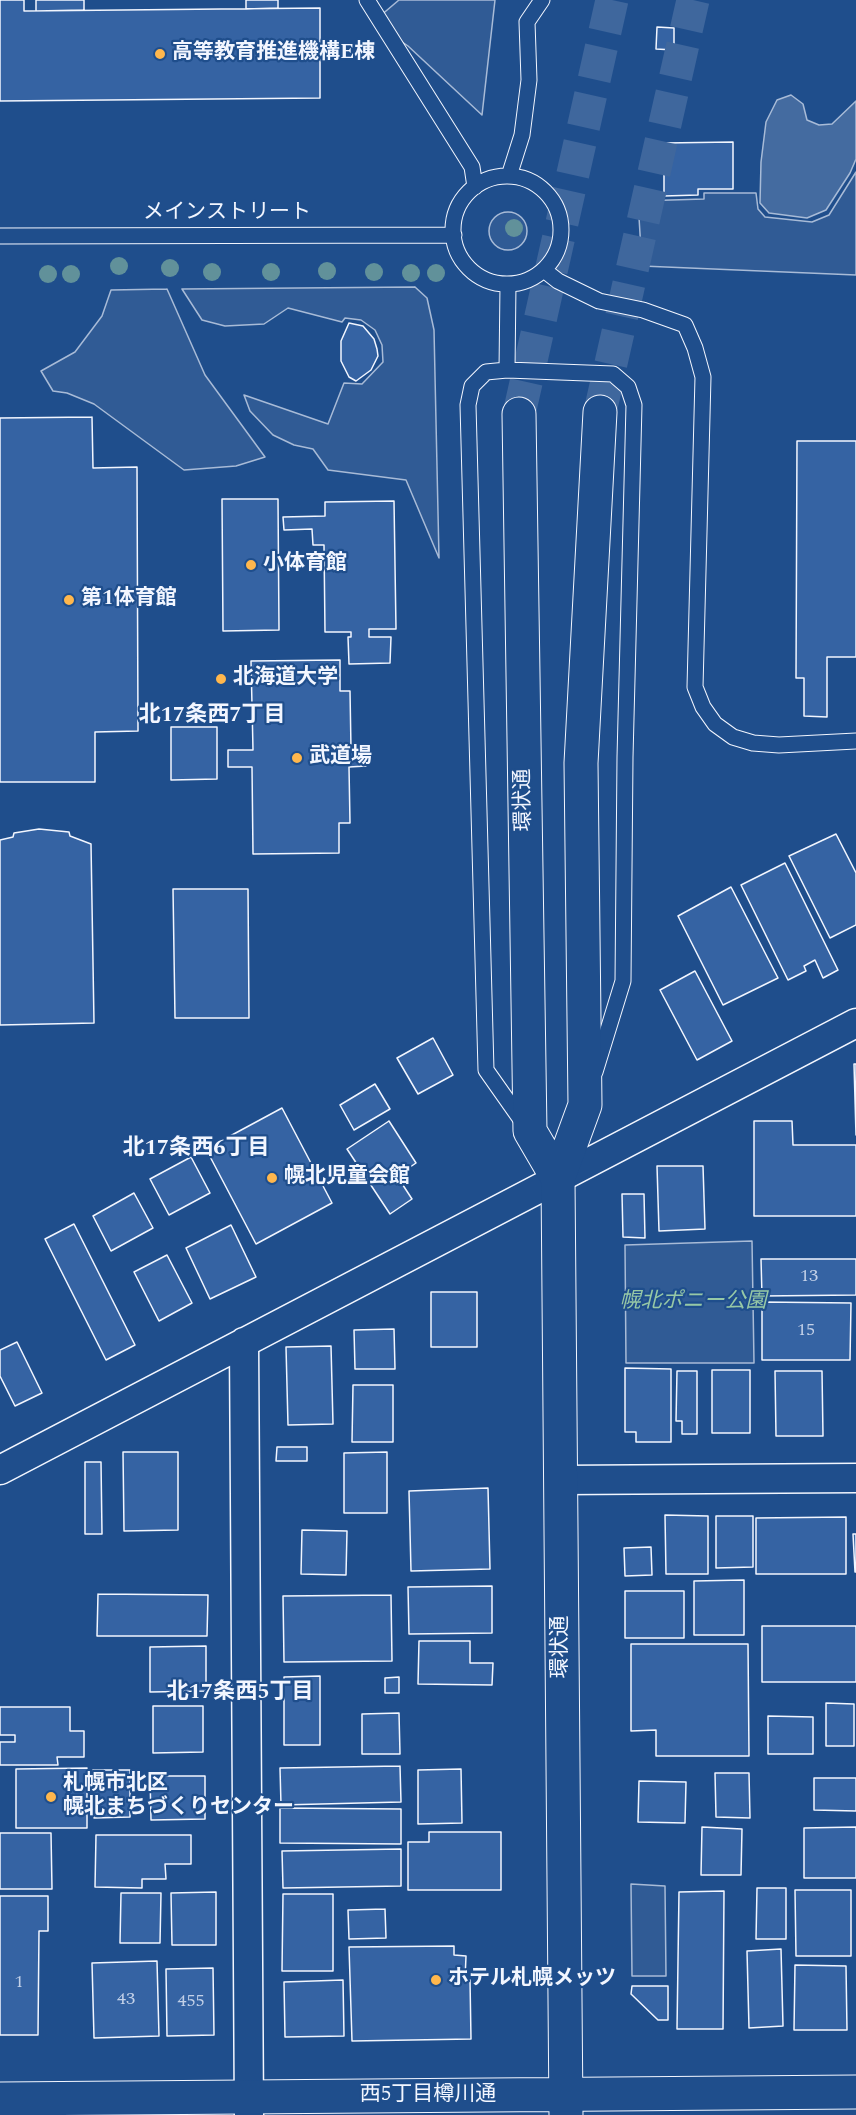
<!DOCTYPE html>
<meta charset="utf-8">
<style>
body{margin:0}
canvas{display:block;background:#1f4e8c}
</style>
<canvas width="856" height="2115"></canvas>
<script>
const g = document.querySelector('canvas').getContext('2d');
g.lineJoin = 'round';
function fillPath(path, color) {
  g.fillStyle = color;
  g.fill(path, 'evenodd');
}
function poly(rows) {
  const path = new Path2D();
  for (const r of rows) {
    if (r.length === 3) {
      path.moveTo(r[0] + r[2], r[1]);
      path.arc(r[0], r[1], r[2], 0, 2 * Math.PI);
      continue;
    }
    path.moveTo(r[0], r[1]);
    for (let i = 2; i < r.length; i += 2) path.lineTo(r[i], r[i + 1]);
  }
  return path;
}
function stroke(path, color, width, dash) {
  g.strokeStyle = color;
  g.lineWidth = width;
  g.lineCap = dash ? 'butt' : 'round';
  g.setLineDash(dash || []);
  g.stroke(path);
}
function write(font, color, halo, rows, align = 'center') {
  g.font = font + ' Spectral,"Noto Sans JP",serif';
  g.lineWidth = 4.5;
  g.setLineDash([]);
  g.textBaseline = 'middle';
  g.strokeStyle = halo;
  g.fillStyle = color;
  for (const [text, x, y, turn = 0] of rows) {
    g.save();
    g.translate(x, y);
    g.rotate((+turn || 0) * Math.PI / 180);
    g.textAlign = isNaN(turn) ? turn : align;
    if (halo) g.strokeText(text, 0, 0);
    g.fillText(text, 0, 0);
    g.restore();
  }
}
const built = poly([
 [399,0,495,0,482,115,408,46,373,22,399,0],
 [856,172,856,275,642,266,638,201,704,199,704,193,756,193,758,209,765,217,812,222,829,215,856,172],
 [508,231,19],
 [415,287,427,298,434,330,439,558,406,480,328,470,313,449,294,445,273,435,250,411,244,395,328,424,344,383,362,384,383,362,382,345,375,330,361,320,345,318,342,322,288,308,264,324,225,326,202,320,182,289,415,287],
 [167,289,205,375,265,457,236,466,184,470,94,404,67,393,53,391,41,371,75,352,102,316,111,290,167,289],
 [752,1241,754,1363,626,1363,625,1245,752,1241],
 [631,1884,665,1886,666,1976,632,1976,631,1884]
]);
const water = poly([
 [791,95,803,104,807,120,819,125,832,124,856,101,856,159,850,173,826,210,807,218,769,213,760,203,761,162,766,122,777,100,791,95]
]);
const building = poly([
 [0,0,24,0,24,11,320,8,320,98,0,101,0,0],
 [36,0,84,0,84,10,36,11,36,0],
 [246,0,278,0,278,8,246,9,246,0],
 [657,27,674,28,674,50,656,49,657,27],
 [733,142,733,189,698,189,698,195,664,196,664,143,733,142],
 [349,323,363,326,374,339,377,349,378,356,371,370,356,381,349,377,341,361,341,341,349,323],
 [92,417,93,468,137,467,138,731,95,732,95,782,0,782,0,418,92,417],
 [797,441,856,441,856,657,827,657,827,717,804,716,804,678,796,678,797,441],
 [222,499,278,499,279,630,223,631,222,499],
 [394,501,396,629,369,629,369,637,391,637,390,663,349,664,348,637,351,637,351,632,325,632,324,545,313,545,312,529,284,530,283,517,325,516,325,502,394,501],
 [340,660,340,691,350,691,351,749,366,748,366,766,349,767,350,823,339,823,339,853,253,854,252,767,228,767,228,750,253,750,251,661,340,660],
 [171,727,217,727,217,779,171,780,171,727],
 [39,829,69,832,70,836,91,844,94,1023,0,1025,0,840,13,837,14,833,39,829],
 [836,834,856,873,856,925,830,938,789,856,836,834],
 [785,863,838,970,823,978,815,960,804,966,806,971,788,980,741,885,785,863],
 [731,887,778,978,723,1005,678,916,731,887],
 [173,889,248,889,249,1018,175,1018,173,889],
 [695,971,732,1041,697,1060,660,990,695,971],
 [433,1038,453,1075,418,1094,397,1058,433,1038],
 [854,1064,856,1064,856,1135,854,1064],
 [375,1084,390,1109,354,1130,340,1105,375,1084],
 [282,1108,332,1203,256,1244,206,1149,282,1108],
 [389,1121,416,1163,397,1176,412,1199,390,1214,347,1149,389,1121],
 [754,1121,792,1121,793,1145,856,1145,856,1216,754,1216,754,1121],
 [191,1157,210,1193,169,1215,150,1179,191,1157],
 [657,1166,703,1166,705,1229,659,1231,657,1166],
 [134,1193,153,1228,111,1251,93,1216,134,1193],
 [622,1194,644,1194,645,1238,623,1237,622,1194],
 [74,1224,135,1345,106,1360,45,1239,74,1224],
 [231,1225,256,1277,210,1299,186,1248,231,1225],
 [167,1255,192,1303,159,1321,134,1272,167,1255],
 [761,1259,856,1259,856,1295,762,1296,761,1259],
 [431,1292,477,1292,477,1347,431,1347,431,1292],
 [762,1302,851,1303,850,1360,762,1360,762,1302],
 [394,1329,395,1369,355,1369,354,1330,394,1329],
 [17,1342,42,1393,15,1406,0,1376,0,1350,17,1342],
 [331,1346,333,1424,288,1425,286,1347,331,1346],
 [625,1368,671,1369,671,1442,636,1442,636,1432,625,1432,625,1368],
 [712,1370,750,1370,750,1433,712,1433,712,1370],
 [677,1371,697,1371,697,1434,682,1434,682,1421,676,1421,677,1371],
 [775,1371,822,1371,823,1436,776,1436,775,1371],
 [353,1385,393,1385,393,1442,352,1442,353,1385],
 [277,1447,307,1447,307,1461,276,1461,277,1447],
 [123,1452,178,1452,178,1530,124,1531,123,1452],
 [387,1452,387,1513,344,1513,344,1453,387,1452],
 [85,1462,101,1462,102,1534,85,1534,85,1462],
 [488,1488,490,1569,411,1571,409,1491,488,1488],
 [665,1515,708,1516,708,1574,666,1574,665,1515],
 [716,1516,753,1516,753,1567,716,1568,716,1516],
 [846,1517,846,1574,756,1574,756,1518,846,1517],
 [302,1530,347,1531,346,1575,301,1574,302,1530],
 [853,1534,856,1534,856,1572,855,1572,853,1534],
 [651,1547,652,1575,625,1576,624,1548,651,1547],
 [744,1580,744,1635,694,1635,694,1581,744,1580],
 [492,1586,492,1633,409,1634,408,1587,492,1586],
 [625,1591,684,1591,684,1638,625,1638,625,1591],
 [98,1594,208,1595,207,1636,97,1636,98,1594],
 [391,1595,392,1661,284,1662,283,1596,391,1595],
 [762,1626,856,1626,856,1682,762,1682,762,1626],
 [419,1641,470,1641,470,1663,493,1663,492,1685,418,1684,419,1641],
 [631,1644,748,1644,749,1756,656,1756,656,1730,631,1731,631,1644],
 [206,1646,206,1691,150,1692,150,1647,206,1646],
 [320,1676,320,1745,284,1745,284,1677,320,1676],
 [399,1677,399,1693,385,1693,385,1678,399,1677],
 [826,1703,854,1704,854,1746,826,1746,826,1703],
 [153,1706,203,1706,203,1752,153,1753,153,1706],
 [0,1707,70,1707,70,1731,84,1731,84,1757,57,1757,58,1765,0,1765,0,1742,15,1742,15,1735,0,1735,0,1707],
 [399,1713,400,1754,362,1754,362,1714,399,1713],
 [768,1716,813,1717,813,1754,768,1754,768,1716],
 [400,1766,401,1802,281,1805,280,1768,400,1766],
 [87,1768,87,1828,16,1828,16,1769,87,1768],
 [461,1769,462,1823,418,1824,418,1770,461,1769],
 [93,1770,130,1770,130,1817,94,1818,93,1770],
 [715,1773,749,1773,750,1818,716,1817,715,1773],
 [150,1776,205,1776,205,1819,151,1820,150,1776],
 [814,1778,856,1778,856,1811,814,1810,814,1778],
 [639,1781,686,1782,685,1823,638,1822,639,1781],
 [280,1808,401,1809,401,1844,280,1843,280,1808],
 [702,1827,742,1829,741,1875,701,1875,702,1827],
 [856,1827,856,1878,804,1878,804,1828,856,1827],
 [429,1832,501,1832,501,1890,408,1890,408,1842,429,1842,429,1832],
 [0,1833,51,1833,52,1889,0,1889,0,1833],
 [96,1835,191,1835,191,1864,165,1864,166,1879,142,1879,142,1888,95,1887,96,1835],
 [401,1849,401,1886,283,1888,282,1851,401,1849],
 [757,1888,786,1888,786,1939,756,1939,757,1888],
 [795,1890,851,1890,851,1956,796,1956,795,1890],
 [724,1891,723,2029,677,2029,679,1892,724,1891],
 [216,1892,216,1945,172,1945,171,1893,216,1892],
 [121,1893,161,1893,160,1943,120,1943,121,1893],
 [283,1894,333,1894,333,1971,282,1971,283,1894],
 [0,1896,48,1896,48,1931,39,1931,38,2035,0,2035,0,1896],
 [385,1909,386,1938,349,1939,348,1910,385,1909],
 [454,1946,454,1955,466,1956,465,1980,470,1980,471,2039,352,2041,349,1947,454,1946],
 [781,1949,783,2026,749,2028,747,1951,781,1949],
 [157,1961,159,2036,94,2038,92,1963,157,1961],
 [795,1965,846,1966,847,2030,794,2030,795,1965],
 [213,1968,214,2035,167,2036,166,1969,213,1968],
 [343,1980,344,2036,285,2037,284,1982,343,1980],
 [632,1986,668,1986,668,2020,658,2020,631,1994,632,1986]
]);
const secondaryTunnel = poly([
 [600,412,693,0],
 [519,414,612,0]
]);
const lane = poly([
 [367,0,472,167,475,187],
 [509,176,522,135,529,80,527,22,542,0],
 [507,230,54],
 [0,236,454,235],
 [544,270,558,281,599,301,643,310,685,325,695,348,703,377,695,687,703,707,715,724,733,737,753,743,779,745,856,741],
 [507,370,508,284],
 [524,1124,486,1070,468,405,472,386,486,372,507,370,613,374,628,387,634,405,625,757,623,981,595,1072]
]);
const street = poly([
 [244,1342,249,2115],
 [0,1470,856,1023],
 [561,1480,856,1478]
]);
const secondary = poly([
 [519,414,530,1131,558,1179],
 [0,2099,856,2092],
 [566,2115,558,1179,585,1105,581,763,600,412]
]);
const trees = [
 [514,228],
 [119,266],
 [170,268],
 [327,271],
 [212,272],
 [271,272],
 [374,272],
 [411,273],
 [436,273],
 [48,274],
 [71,274]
];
const markers = [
 [160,54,6,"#ffb74d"],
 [251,565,6,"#ffb74d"],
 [69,600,6,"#ffb74d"],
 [221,679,6,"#ffb74d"],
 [297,758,6,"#ffb74d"],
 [272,1178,6,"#ffb74d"],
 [51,1797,6,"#ffb74d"],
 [436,1980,6,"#ffb74d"]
];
const numberNames = [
 ["13",809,1277],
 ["15",806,1331],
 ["1",19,1983],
 ["43",126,2000],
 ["455",191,2002]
];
const poiNames = [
 ["高等教育推進機構E棟",172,54],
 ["小体育館",263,565],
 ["第1体育館",81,600],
 ["北海道大学",233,679],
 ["武道場",309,758],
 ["幌北児童会館",284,1178],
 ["札幌市北区",63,1785],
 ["幌北まちづくりセンター",63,1809],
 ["ホテル札幌メッツ",448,1980]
];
const streetNames = [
 ["メインストリート",227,214],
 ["環状通",525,800,-91],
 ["環状通",562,1647,-90],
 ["西5丁目樽川通",428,2096]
];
const parkNames = [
 ["幌北ポニー公園",693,1303]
];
const neighbourhoodNames = [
 ["北17条西7丁目",212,717],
 ["北17条西6丁目",196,1150],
 ["北17条西5丁目",240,1694]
];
fillPath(built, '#305b95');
stroke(built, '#a8bbd7', 1.5);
fillPath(water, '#446ba0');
stroke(water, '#a8bbd7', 1.5);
fillPath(building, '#3563a3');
stroke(building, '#f2f6ff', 1.5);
stroke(secondaryTunnel, '#3f679d', 33, [33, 16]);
stroke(lane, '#f2f6ff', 17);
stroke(street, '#f2f6ff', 31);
stroke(secondary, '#f2f6ff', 35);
stroke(lane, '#1f4e8c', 15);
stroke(street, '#1f4e8c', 28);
stroke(secondary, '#1f4e8c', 33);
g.fillStyle = '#61919a';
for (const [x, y] of trees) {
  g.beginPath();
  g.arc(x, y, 9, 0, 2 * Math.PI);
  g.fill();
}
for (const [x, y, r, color] of markers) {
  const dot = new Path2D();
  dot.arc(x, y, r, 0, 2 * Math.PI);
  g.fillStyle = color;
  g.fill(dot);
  stroke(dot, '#1f4e8c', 2);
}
write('18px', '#c3d1e8', null, numberNames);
write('bold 21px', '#f2f6ff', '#1f4e8c', poiNames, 'left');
write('21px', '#f2f6ff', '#1f4e8c', streetNames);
write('italic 21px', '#97c8a6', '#1f4e8c', parkNames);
write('bold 22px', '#f2f6ff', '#1f4e8c', neighbourhoodNames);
</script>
